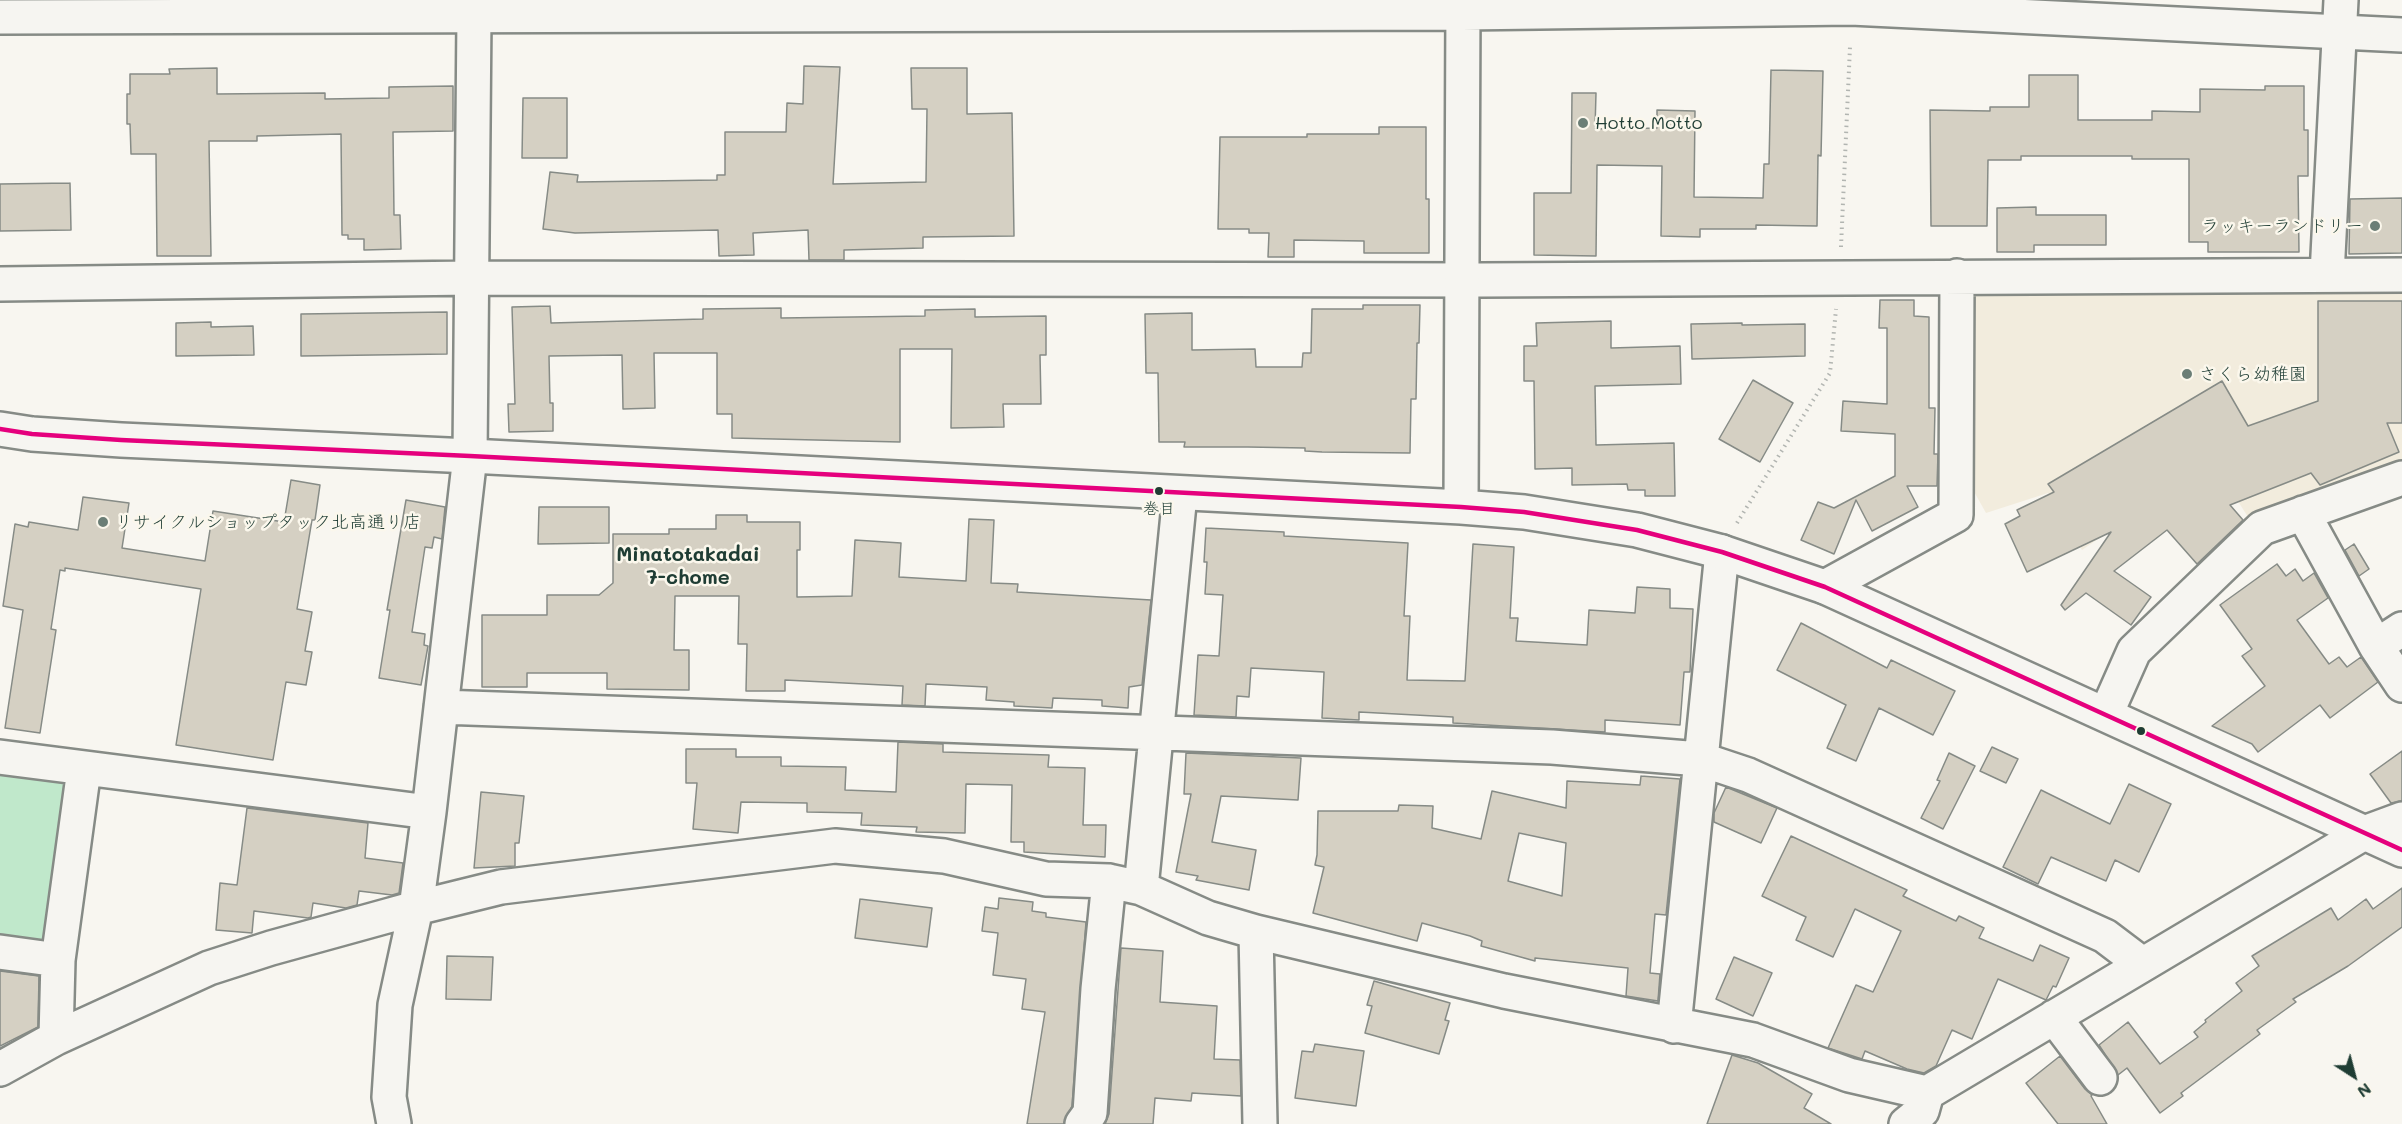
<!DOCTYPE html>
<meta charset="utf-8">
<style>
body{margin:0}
#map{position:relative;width:2402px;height:1124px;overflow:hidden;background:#f8f6f0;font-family:Mali,sans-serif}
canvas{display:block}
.north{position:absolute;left:2324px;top:1046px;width:60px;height:60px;-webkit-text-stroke:4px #fbf7ec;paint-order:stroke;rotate:144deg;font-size:16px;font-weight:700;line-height:24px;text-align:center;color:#1f3d34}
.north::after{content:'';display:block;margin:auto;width:21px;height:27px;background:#1f3d34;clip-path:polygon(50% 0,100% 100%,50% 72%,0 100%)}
</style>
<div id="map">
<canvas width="2402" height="1124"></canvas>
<div class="north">N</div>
</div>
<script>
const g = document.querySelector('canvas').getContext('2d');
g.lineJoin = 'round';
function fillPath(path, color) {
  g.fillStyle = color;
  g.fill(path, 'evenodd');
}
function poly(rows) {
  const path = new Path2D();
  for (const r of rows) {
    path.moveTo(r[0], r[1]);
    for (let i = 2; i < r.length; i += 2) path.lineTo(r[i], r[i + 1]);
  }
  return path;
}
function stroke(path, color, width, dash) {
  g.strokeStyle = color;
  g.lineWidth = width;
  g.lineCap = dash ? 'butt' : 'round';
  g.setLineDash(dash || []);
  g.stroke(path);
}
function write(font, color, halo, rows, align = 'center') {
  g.font = font + ' Mali,"Klee One",sans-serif';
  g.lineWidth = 5;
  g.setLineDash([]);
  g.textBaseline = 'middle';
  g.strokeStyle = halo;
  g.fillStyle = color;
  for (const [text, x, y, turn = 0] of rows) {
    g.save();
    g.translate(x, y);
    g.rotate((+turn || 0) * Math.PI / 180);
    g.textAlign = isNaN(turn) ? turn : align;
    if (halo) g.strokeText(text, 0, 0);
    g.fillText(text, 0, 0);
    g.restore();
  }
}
const built = poly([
 [1973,286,2402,287,2402,465,2250,520,2212,461,2082,550,2048,493,1986,513,1972,488]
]);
const green = poly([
 [0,757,84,769,58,960,0,952]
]);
const building = poly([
 [804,66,840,67,833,184,926,182,927,109,912,109,911,68,967,68,967,114,1012,113,1014,236,923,237,923,248,844,250,844,260,809,260,808,230,753,233,754,255,719,256,718,230,575,233,543,229,550,172,578,175,577,182,717,180,717,175,725,175,725,132,786,132,787,103,803,104,804,66],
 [217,68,217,94,325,93,325,99,389,98,389,87,453,86,453,131,393,132,394,215,400,215,401,249,364,250,364,239,348,239,348,235,342,235,341,134,257,136,257,141,209,141,211,256,157,256,156,154,131,154,130,124,127,124,127,94,130,94,130,74,170,74,169,69,217,68],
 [1771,70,1823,71,1821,156,1818,155,1817,226,1756,225,1756,229,1700,229,1700,237,1661,236,1662,166,1597,165,1596,256,1534,255,1534,193,1571,193,1572,93,1596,93,1595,129,1657,128,1657,110,1695,111,1694,197,1763,198,1764,164,1769,164,1771,70],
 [2029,75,2078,75,2078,120,2152,120,2152,111,2200,112,2200,89,2265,90,2265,86,2304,86,2304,130,2308,130,2308,176,2298,176,2299,252,2208,252,2208,242,2189,242,2189,159,2132,159,2132,156,2021,156,2021,160,1988,160,1987,226,1931,226,1930,110,1990,111,1990,107,2029,107,2029,75],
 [523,98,567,98,567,158,522,158,523,98],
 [1379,127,1426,127,1426,199,1429,199,1429,253,1364,253,1364,241,1294,240,1294,257,1268,257,1269,233,1249,233,1249,229,1218,229,1220,137,1307,137,1307,134,1379,134,1379,127],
 [70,183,71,230,0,231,0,184,70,183],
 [2402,198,2402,253,2349,254,2350,199,2402,198],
 [2036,207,2036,215,2106,215,2106,245,2034,245,2034,252,1997,252,1997,208,2036,207],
 [1880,300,1914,300,1914,316,1929,317,1929,408,1935,408,1934,454,1938,454,1937,486,1907,486,1918,507,1872,531,1856,500,1834,554,1801,540,1818,502,1834,508,1895,476,1895,434,1841,431,1843,401,1887,404,1887,328,1879,328,1880,300],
 [2318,301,2402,301,2402,423,2387,423,2399,452,2320,485,2311,473,2230,505,2243,520,2197,564,2167,530,2114,571,2151,597,2131,625,2086,593,2065,610,2061,605,2111,532,2027,572,2005,524,2020,516,2017,510,2054,492,2048,484,2222,381,2248,426,2318,401,2318,301],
 [1363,305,1420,305,1419,343,1417,343,1416,399,1411,399,1410,453,1322,452,1305,451,1305,448,1248,447,1184,447,1185,442,1159,442,1158,373,1146,373,1145,314,1192,313,1192,350,1255,349,1256,367,1302,367,1303,353,1311,353,1312,309,1363,309,1363,305],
 [550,306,551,323,703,319,703,309,781,308,781,318,925,316,925,310,975,309,975,317,1046,316,1046,355,1040,355,1041,404,1003,404,1004,427,951,428,952,349,900,349,900,442,732,438,732,414,717,414,717,353,654,353,655,408,623,409,622,355,549,356,550,403,553,403,553,431,509,432,508,404,515,404,512,307,550,306],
 [447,312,447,354,301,356,301,314,447,312],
 [1611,321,1611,348,1680,346,1681,384,1595,386,1596,445,1674,443,1675,496,1645,496,1645,490,1628,490,1627,484,1572,485,1572,468,1535,469,1534,381,1524,381,1524,346,1537,346,1536,323,1611,321],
 [211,322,211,327,253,326,254,355,176,356,176,323,211,322],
 [1742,323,1742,325,1805,324,1805,356,1692,359,1691,324,1742,323],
 [1753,380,1793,403,1760,462,1719,439,1753,380],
 [291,480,320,485,315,520,312,520,297,609,312,612,305,651,312,652,306,685,286,682,273,760,176,745,201,589,65,568,65,571,60,570,51,629,56,630,40,733,5,728,23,610,3,606,15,524,28,527,29,522,78,530,83,497,129,503,122,548,205,561,213,511,284,522,291,480],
 [406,500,445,507,442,539,434,537,432,548,425,547,412,632,425,634,424,645,428,646,421,685,379,678,390,610,387,610,406,500],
 [539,507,609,507,609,543,538,544,539,507],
 [716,515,747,515,747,522,800,522,800,550,797,550,797,597,852,596,855,540,901,543,899,577,966,581,969,519,994,520,991,583,1018,584,1017,592,1151,600,1142,685,1129,687,1128,708,1102,706,1102,700,1053,698,1052,708,1014,706,1014,702,986,700,987,687,926,684,925,706,902,705,903,686,785,680,785,691,746,691,747,644,738,644,739,596,675,596,674,650,689,650,689,690,607,689,607,673,527,673,527,687,482,687,482,615,547,615,547,595,599,595,613,583,613,534,669,534,669,529,716,529,716,515],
 [1206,528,1284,532,1284,536,1408,543,1404,616,1410,616,1407,680,1465,681,1473,544,1514,547,1510,618,1518,618,1516,641,1587,645,1589,610,1635,613,1637,587,1670,589,1670,608,1693,609,1690,672,1684,672,1680,725,1605,720,1605,732,1453,723,1453,717,1359,712,1359,720,1322,718,1324,672,1251,668,1249,697,1237,696,1236,717,1194,715,1198,655,1219,656,1223,595,1205,594,1207,562,1204,562,1206,528],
 [2354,544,2369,569,2359,576,2345,550,2354,544],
 [2277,564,2286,576,2295,569,2303,581,2314,573,2328,598,2297,620,2329,664,2339,657,2347,667,2361,657,2378,682,2330,718,2320,705,2258,752,2252,744,2212,726,2265,686,2242,656,2252,649,2220,605,2277,564],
 [1801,623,1887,668,1891,660,1955,691,1933,735,1879,708,1856,761,1827,748,1846,705,1777,670,1801,623],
 [898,742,943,744,943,752,1049,755,1048,767,1085,768,1083,825,1106,825,1105,857,1024,852,1024,842,1011,842,1012,785,966,784,965,833,916,832,917,827,861,825,862,813,807,812,807,803,741,802,738,833,693,829,697,783,686,783,686,749,736,749,736,757,781,757,781,766,846,767,845,790,896,792,898,742],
 [1992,747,2018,759,2006,783,1980,771,1992,747],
 [2402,751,2402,801,2391,803,2370,774,2402,751],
 [1186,753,1301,758,1298,800,1221,796,1212,842,1256,850,1249,890,1196,880,1198,876,1176,872,1191,794,1184,794,1186,753],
 [1949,753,1975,766,1943,829,1921,818,1940,781,1937,780,1949,753],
 [1641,776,1680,779,1666,915,1655,914,1650,973,1660,974,1658,1001,1626,996,1628,968,1535,958,1535,961,1481,946,1482,941,1470,936,1422,923,1417,941,1313,913,1324,867,1315,865,1317,855,1318,811,1398,811,1399,805,1433,806,1432,828,1481,839,1492,791,1566,808,1567,781,1640,785,1641,776],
 [1519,833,1566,843,1562,896,1508,881,1519,833],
 [2129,784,2171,804,2139,872,2115,860,2106,881,2051,857,2038,884,2003,867,2041,790,2110,824,2129,784],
 [1726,787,1777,808,1761,843,1714,822,1714,813,1726,787],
 [481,792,524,796,519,843,515,843,515,866,474,868,481,792],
 [247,808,368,823,365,858,403,863,399,893,392,895,359,891,357,905,346,908,313,903,311,917,308,918,254,911,252,933,216,930,220,883,237,885,247,808],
 [1791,836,1907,890,1903,896,1956,921,1959,916,1984,928,1979,938,2033,961,2040,945,2069,958,2056,987,2053,986,2046,1000,1998,979,1972,1039,1952,1030,1936,1066,1924,1073,1907,1069,1865,1051,1862,1059,1828,1048,1856,985,1873,992,1901,931,1855,909,1833,957,1796,940,1806,917,1762,896,1791,836],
 [2402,888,2402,927,2348,966,2293,999,2296,1002,2257,1030,2260,1034,2181,1093,2183,1096,2160,1113,2127,1068,2118,1075,2099,1045,2128,1022,2160,1064,2198,1037,2194,1032,2206,1022,2205,1020,2242,991,2236,983,2259,966,2252,956,2331,908,2338,920,2366,899,2373,909,2402,888],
 [999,898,1033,902,1032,911,1046,913,1046,917,1086,922,1072,1106,1064,1124,1027,1124,1045,1012,1022,1009,1026,979,993,975,998,933,982,931,985,907,998,909,999,898],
 [860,899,932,908,927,947,855,938,860,899],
 [1121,948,1163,951,1160,1002,1217,1006,1214,1059,1240,1060,1241,1096,1192,1093,1191,1101,1155,1098,1153,1124,1105,1124,1109,1114,1121,948],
 [447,956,493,957,491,1000,446,999,447,956],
 [1734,957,1772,973,1753,1016,1716,999,1734,957],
 [0,971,39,976,38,1027,0,1046,0,971],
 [1374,981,1450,1003,1445,1020,1449,1021,1439,1054,1365,1033,1372,1006,1367,1005,1374,981],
 [1315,1044,1364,1051,1356,1106,1295,1098,1302,1051,1313,1052,1315,1044],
 [1732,1055,1758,1063,1812,1094,1804,1108,1831,1124,1707,1124,1732,1055],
 [2060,1056,2085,1089,2092,1095,2091,1096,2107,1124,2058,1124,2026,1083,2060,1056]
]);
const path = poly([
 [1841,247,1850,47],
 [1737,523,1830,373,1836,309]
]);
const street = poly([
 [2327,275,2341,0],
 [0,284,473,278,1481,280,2402,275],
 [2303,513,2376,646,2402,685],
 [1825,587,1956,515,1957,276],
 [2376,646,2402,629],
 [441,707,1552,747,1700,759,1748,775,2105,936,2142,964],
 [2106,714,2134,651,2262,528,2402,478],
 [0,757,429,812],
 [1141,888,1180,494],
 [1256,932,1260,1124],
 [0,952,58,960],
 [2054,1017,2100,1078],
 [1674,1026,1722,552],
 [56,1038,58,960,84,769],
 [0,1069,56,1038,209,968,271,948,416,908,501,887,835,846,944,856,1046,879,1109,881,1141,888,1208,918,1256,932,1504,991,1753,1040,1849,1075,1927,1093],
 [394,1124,389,1097,395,1005,416,908,429,812,470,456,474,16],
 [1082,1124,1090,1113,1098,989,1109,881],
 [1906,1124,1922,1111,1927,1093,2364,833,2402,819]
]);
const secondary = poly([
 [0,17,1462,13,1851,8,2402,35],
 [0,429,32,434,121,440,470,456,1461,507,1524,512,1637,530,1722,552,1825,587,2402,850],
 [1461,507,1463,0]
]);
const bus1 = poly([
 [0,429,32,434,121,440,470,456,1461,507,1524,512,1637,530,1722,552,1825,587,2402,850]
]);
const markers = [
 [1583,123,6,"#6b7e76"],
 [2375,226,6,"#6b7e76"],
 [2187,374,6,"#6b7e76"],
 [1159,491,5,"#1f3d34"],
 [103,522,6,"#6b7e76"],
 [2141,731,5,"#1f3d34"]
];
const busNames = [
 ["巻目",1159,509]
];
const poiNames = [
 ["Hotto Motto",1595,123],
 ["ラッキーランドリー",2363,226,"right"],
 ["さくら幼稚園",2199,374],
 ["リサイクルショップタック北高通り店",115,522]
];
const neighbourhoodNames = [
 ["Minatotakadai",688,555],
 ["7-chome",688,578]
];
fillPath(built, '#f2ecdd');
fillPath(green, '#c0e8cb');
fillPath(building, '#d5d0c3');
stroke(building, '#868b86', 1.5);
stroke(street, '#868b86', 38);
stroke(secondary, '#868b86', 38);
stroke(path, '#b2b5b1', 4, [1.5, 4.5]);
stroke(street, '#f6f5f1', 33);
stroke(secondary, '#f6f5f1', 33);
stroke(bus1, '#e5007d', 4.5);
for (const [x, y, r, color] of markers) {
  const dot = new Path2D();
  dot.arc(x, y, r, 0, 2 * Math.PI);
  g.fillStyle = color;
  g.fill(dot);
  stroke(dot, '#fbf7ec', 2);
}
write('16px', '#1f3d34', '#fbf7ec', busNames);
write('18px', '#1f3d34', '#fbf7ec', poiNames, 'left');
write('bold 20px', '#1f3d34', '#fbf7ec', neighbourhoodNames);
</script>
